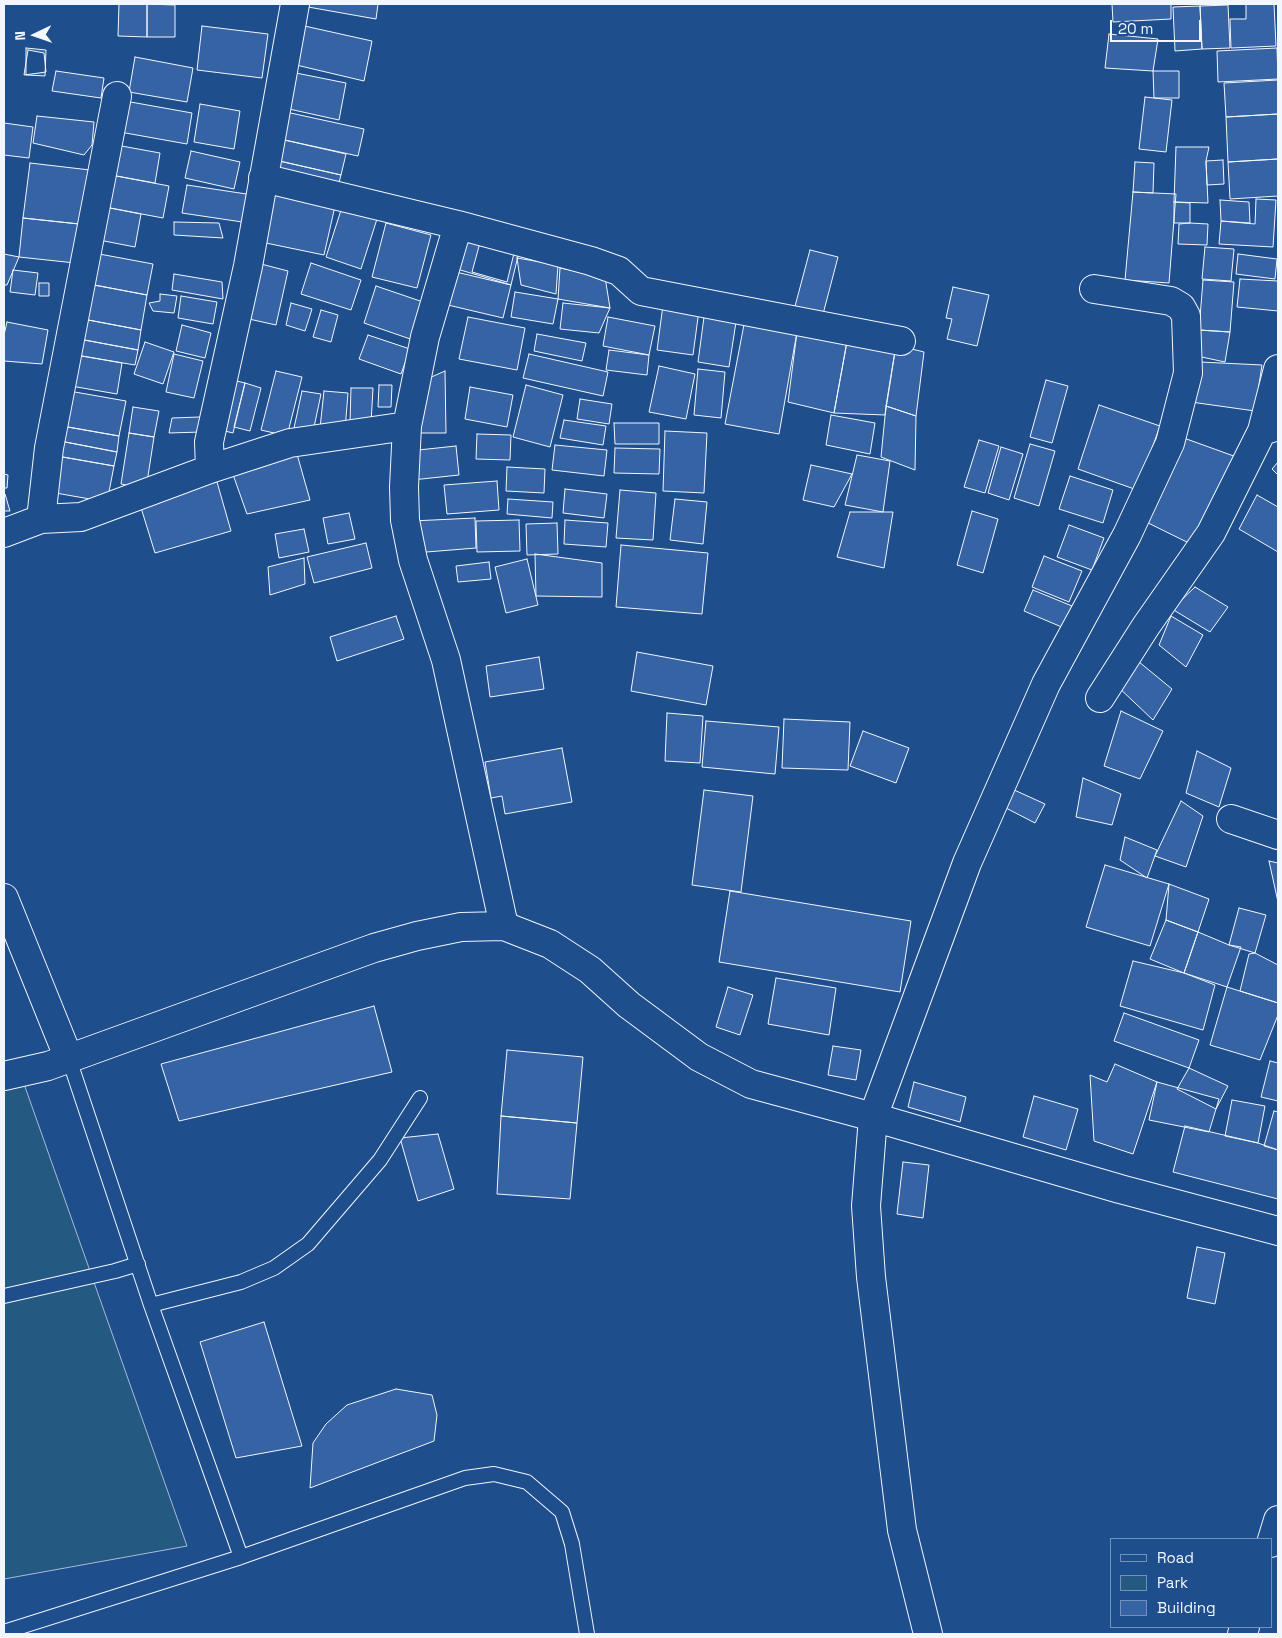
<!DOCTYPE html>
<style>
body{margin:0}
#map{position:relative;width:1282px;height:1638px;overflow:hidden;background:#1f4e8c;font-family:"Space Grotesk",sans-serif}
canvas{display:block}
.frame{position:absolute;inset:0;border:5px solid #f2f6ff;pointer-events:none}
.legend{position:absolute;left:1110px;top:1538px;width:162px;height:90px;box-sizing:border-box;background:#1f4e8c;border:1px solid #7391ba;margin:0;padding:6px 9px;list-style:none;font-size:15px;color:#f2f6ff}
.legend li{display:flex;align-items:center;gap:10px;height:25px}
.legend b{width:25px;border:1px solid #7391ba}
.north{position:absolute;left:10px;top:10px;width:50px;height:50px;-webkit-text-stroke:4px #1f4e8c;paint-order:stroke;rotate:267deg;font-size:14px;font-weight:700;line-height:20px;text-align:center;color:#f2f6ff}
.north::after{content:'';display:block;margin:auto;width:18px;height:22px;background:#f2f6ff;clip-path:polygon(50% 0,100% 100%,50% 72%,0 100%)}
.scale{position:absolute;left:1110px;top:20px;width:91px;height:22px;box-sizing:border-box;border:2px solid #f2f6ff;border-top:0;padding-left:6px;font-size:15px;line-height:18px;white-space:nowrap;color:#f2f6ff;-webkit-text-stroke:4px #1f4e8c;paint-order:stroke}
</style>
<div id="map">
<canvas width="1282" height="1638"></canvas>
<div class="frame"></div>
<ul class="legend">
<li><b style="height:6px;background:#1f4e8c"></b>Road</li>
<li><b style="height:14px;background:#245a82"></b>Park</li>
<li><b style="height:14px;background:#3563a3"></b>Building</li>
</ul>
<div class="north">N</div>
<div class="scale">20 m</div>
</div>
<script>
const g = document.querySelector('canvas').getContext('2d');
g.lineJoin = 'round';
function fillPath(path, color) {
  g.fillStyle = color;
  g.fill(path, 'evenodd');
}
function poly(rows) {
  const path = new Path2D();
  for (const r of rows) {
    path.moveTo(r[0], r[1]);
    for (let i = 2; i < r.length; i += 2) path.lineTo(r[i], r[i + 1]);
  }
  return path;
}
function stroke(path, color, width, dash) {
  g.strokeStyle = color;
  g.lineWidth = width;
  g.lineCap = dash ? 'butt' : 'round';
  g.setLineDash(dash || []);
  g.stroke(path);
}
const green = poly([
 [17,1064,187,1546,4,1579,4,1065,17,1064]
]);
const building = poly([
 [119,4,147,4,147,37,118,36,119,4],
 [147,4,175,5,175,37,147,37,147,4],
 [309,4,378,4,376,19,308,7,309,4],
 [1112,4,1171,4,1171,19,1113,22,1112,4],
 [1246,4,1274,4,1276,46,1231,48,1230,19,1246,19,1246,4],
 [1228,5,1230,48,1202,49,1200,6,1228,5],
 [1200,6,1202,49,1175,51,1173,7,1200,6],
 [300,25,372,41,364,81,292,64,300,25],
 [202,26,268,34,262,78,197,70,202,26],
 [1109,34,1158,39,1153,71,1105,68,1109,34],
 [26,48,46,50,45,76,26,75,26,48],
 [1277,48,1278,79,1218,82,1217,51,1277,48],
 [28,50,44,53,46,72,24,75,28,50],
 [135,57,193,68,187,102,129,92,135,57],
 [56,71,104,78,101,98,52,91,56,71],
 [1153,71,1179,71,1179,98,1154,98,1153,71],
 [296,73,346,83,339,120,289,109,296,73],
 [1278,80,1278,114,1226,117,1224,83,1278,80],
 [1145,97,1172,100,1166,152,1139,149,1145,97],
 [125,101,192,113,187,144,120,132,125,101],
 [200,104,240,111,234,149,194,142,200,104],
 [286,112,364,129,358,156,280,139,286,112],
 [1278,114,1278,159,1228,162,1226,117,1278,114],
 [37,116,94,122,92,145,84,155,33,143,37,116],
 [4,123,33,127,29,158,4,155,4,123],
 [280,139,346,154,341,175,275,160,280,139],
 [116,145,160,153,155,183,111,175,116,145],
 [1176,147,1209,147,1206,161,1208,203,1174,202,1176,147],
 [191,151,240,162,234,189,185,178,191,151],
 [1278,159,1278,196,1230,199,1228,162,1278,159],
 [275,160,341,175,337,190,272,176,275,160],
 [1223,160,1224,184,1207,185,1206,161,1223,160],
 [1135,162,1154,163,1153,193,1133,192,1135,162],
 [30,163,90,170,79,224,23,218,30,163],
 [111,175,169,186,163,218,105,207,111,175],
 [187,185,253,195,249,223,182,213,187,185],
 [271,192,335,206,324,255,261,242,271,192],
 [1133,192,1176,194,1169,283,1125,280,1133,192],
 [1256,199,1276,200,1273,247,1219,244,1221,221,1255,224,1256,199],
 [1220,200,1249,202,1250,223,1221,221,1220,200],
 [1174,202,1190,203,1190,223,1174,223,1174,202],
 [105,207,141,214,135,247,99,240,105,207],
 [342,207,377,219,361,269,326,257,342,207],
 [23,218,79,224,75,263,19,257,23,218],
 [174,222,219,223,223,238,174,235,174,222],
 [386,223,431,235,417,288,372,277,386,223],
 [1190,223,1208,224,1207,245,1178,244,1179,224,1190,223],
 [464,235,520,248,511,285,457,269,464,235],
 [481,239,515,249,507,282,472,272,481,239],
 [1205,247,1234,249,1231,281,1202,279,1205,247],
 [810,250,838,257,822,318,794,310,810,250],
 [94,253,153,264,147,295,89,284,94,253],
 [4,254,19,257,7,285,4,285,4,254],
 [1238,254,1277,259,1275,279,1236,274,1238,254],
 [517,258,558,265,556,294,521,285,517,258],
 [311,263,361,280,351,310,301,294,311,263],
 [261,264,288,271,276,325,249,319,261,264],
 [560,268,605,277,610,308,558,299,560,268],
 [13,270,38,273,35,295,10,292,13,270],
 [456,272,511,285,503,318,448,305,456,272],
 [174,274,222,282,223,299,172,290,174,274],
 [1240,279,1278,281,1278,311,1237,307,1240,279],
 [1203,280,1234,282,1230,332,1199,330,1203,280],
 [39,283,49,283,49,296,39,296,39,283],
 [89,284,147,295,141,330,83,319,89,284],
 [376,286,429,304,416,341,364,323,376,286],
 [953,287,989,295,977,346,947,339,952,319,946,318,953,287],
 [515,292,558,299,553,324,511,317,515,292],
 [160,294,177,296,174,313,153,311,149,303,160,301,160,294],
 [181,296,217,302,213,324,178,318,181,296],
 [291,303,312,309,305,331,286,325,291,303],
 [563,303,610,308,599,333,560,329,563,303],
 [663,305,699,310,693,355,657,350,663,305],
 [321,310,338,315,331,342,313,337,321,310],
 [746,314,797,332,779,434,725,424,746,314],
 [468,317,525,328,517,370,459,359,468,317],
 [608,317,655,326,649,355,603,346,608,317],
 [704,317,736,322,729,367,698,362,704,317],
 [83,319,141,330,138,350,79,339,83,319],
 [7,322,48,330,42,364,4,361,4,335,7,322],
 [182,325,211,333,205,358,176,351,182,325],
 [1199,330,1230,332,1225,362,1197,356,1199,330],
 [797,332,848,336,834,413,788,402,797,332],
 [537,334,586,343,582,361,534,351,537,334],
 [368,335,410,349,401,374,359,359,368,335],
 [848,336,896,345,885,415,834,413,848,336],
 [79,339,138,350,135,365,76,355,79,339],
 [145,342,174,352,163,384,134,374,145,342],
 [896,345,924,352,916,416,886,406,896,345],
 [609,350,649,355,647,375,606,370,609,350],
 [174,354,203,361,194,398,166,392,174,354],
 [529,354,608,372,603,396,523,378,529,354],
 [76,355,122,363,117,394,71,386,76,355],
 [1200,362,1262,365,1255,411,1191,402,1200,362],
 [659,366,695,374,686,419,649,412,659,366],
 [698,369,725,372,721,418,694,415,698,369],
 [276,371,302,377,287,436,261,430,276,371],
 [445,371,446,433,419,433,418,383,445,371],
 [229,379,245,383,233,433,217,429,229,379],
 [1046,380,1068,386,1052,443,1030,437,1046,380],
 [245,383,261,388,250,431,234,427,245,383],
 [379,385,392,385,391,407,378,407,379,385],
 [526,385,563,395,550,447,513,437,526,385],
 [470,387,513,395,507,427,465,419,470,387],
 [351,388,373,388,371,424,350,423,351,388],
 [69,391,126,401,119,436,62,426,69,391],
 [302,391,321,394,313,432,294,428,302,391],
 [324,391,348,393,345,430,320,428,324,391],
 [580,399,612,404,609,424,577,419,580,399],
 [1099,405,1160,426,1137,490,1078,469,1099,405],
 [886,406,916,416,915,470,881,457,886,406],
 [133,407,159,411,154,437,129,433,133,407],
 [831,415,875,423,870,454,826,445,831,415],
 [200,417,201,432,169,433,172,418,200,417],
 [564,420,606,426,603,445,560,438,564,420],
 [614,423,659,423,659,444,615,444,614,423],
 [62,426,119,436,117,452,60,441,62,426],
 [665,431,707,433,704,493,663,491,665,431],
 [129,433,154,437,146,489,121,484,129,433],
 [477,434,511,435,510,460,476,459,477,434],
 [1181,437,1242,459,1197,547,1138,518,1181,437],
 [979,440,999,446,985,493,964,487,979,440],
 [60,441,117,452,114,466,57,456,60,441],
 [1030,444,1055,451,1039,506,1014,498,1030,444],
 [555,445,607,450,604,476,552,470,555,445],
 [456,446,459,475,412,480,409,451,456,446],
 [295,447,310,500,247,514,231,469,295,447],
 [1001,447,1023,454,1009,500,988,493,1001,447],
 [615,448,660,449,659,474,614,473,615,448],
 [857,455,890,461,883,512,845,505,857,455],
 [57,456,114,466,107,502,50,492,57,456],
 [1278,462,1278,475,1272,469,1278,462],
 [811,465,852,474,834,507,803,500,811,465],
 [507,467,545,469,544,493,506,491,507,467],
 [4,474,8,475,7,488,4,488,4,474],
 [215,475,231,531,155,553,138,498,215,475],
 [1070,476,1113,490,1103,523,1059,509,1070,476],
 [497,481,499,510,447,514,444,485,497,481],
 [565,489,607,494,604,518,563,513,565,489],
 [620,490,656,493,653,540,616,538,620,490],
 [4,494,5,494,10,511,4,511,4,494],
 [1257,495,1278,507,1278,552,1239,529,1257,495],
 [508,499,553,502,552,518,507,514,508,499],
 [675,499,707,502,703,544,670,540,675,499],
 [972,511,998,519,983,573,957,565,972,511],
 [850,512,893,512,884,568,837,557,850,512],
 [349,513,355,539,328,544,323,518,349,513],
 [475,518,476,548,414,553,412,521,475,518],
 [519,520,520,551,477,552,476,521,519,520],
 [565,520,608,523,606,547,564,544,565,520],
 [557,523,558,554,527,555,526,524,557,523],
 [1069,525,1104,538,1092,570,1057,557,1069,525],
 [304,529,309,552,279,558,275,534,304,529],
 [366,543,372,568,314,583,307,557,366,543],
 [621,545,708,553,702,614,616,607,621,545],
 [535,554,602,563,602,597,536,596,535,554],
 [1044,556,1082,571,1069,602,1032,587,1044,556],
 [304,558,305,584,270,595,268,567,304,558],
 [527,559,538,605,506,613,495,567,527,559],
 [489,562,491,579,458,582,456,566,489,562],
 [1195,587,1228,607,1210,632,1172,609,1195,587],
 [1033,590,1072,606,1064,628,1024,611,1033,590],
 [396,616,404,639,337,661,330,637,396,616],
 [1171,616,1203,635,1186,667,1159,645,1171,616],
 [637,652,713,666,706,705,631,691,637,652],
 [539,657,544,689,490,697,486,666,539,657],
 [1133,657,1172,689,1153,720,1116,685,1133,657],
 [1121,711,1163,731,1140,779,1104,766,1121,711],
 [667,713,703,716,700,763,665,761,667,713],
 [784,719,850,722,848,770,782,768,784,719],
 [706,721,779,727,775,774,702,767,706,721],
 [863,731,909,748,896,783,850,766,863,731],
 [562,748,572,802,505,814,502,796,491,798,485,762,562,748],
 [1197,751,1231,768,1219,807,1186,793,1197,751],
 [1083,778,1121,794,1112,825,1076,817,1083,778],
 [1012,789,1045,804,1035,823,1004,807,1012,789],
 [704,790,753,796,741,892,692,885,704,790],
 [1181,801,1203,816,1186,867,1155,856,1181,801],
 [1125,837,1157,850,1147,878,1120,860,1125,837],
 [1269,861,1278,863,1278,903,1278,902,1269,861],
 [1105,865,1169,884,1150,946,1086,927,1105,865],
 [1169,884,1209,899,1198,932,1166,920,1169,884],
 [730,891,911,921,900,992,719,962,730,891],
 [1239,908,1266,915,1255,953,1229,945,1239,908],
 [1166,920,1198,932,1184,973,1150,959,1166,920],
 [1198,932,1229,945,1241,947,1227,987,1184,973,1198,932],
 [1255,953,1278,965,1278,1003,1240,991,1249,954,1255,953],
 [1133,961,1184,973,1215,985,1203,1030,1120,1006,1133,961],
 [776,978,836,988,829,1035,768,1024,776,978],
 [728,987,753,995,740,1035,716,1027,728,987],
 [1227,987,1278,1003,1278,1015,1260,1060,1210,1045,1227,987],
 [374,1006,392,1072,179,1121,161,1064,374,1006],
 [1124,1013,1199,1040,1189,1068,1114,1041,1124,1013],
 [833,1046,861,1050,856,1080,828,1075,833,1046],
 [507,1050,583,1057,577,1123,501,1116,507,1050],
 [1270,1061,1278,1063,1278,1101,1261,1097,1270,1061],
 [1115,1064,1157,1082,1133,1154,1094,1141,1090,1075,1107,1082,1115,1064],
 [1189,1068,1228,1086,1216,1109,1177,1089,1189,1068],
 [914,1082,966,1097,960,1122,908,1107,914,1082],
 [1157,1082,1219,1099,1209,1132,1149,1120,1157,1082],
 [1034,1096,1078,1109,1066,1150,1023,1137,1034,1096],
 [1232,1100,1265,1106,1258,1143,1225,1136,1232,1100],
 [1274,1111,1278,1112,1278,1150,1264,1146,1274,1111],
 [501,1116,577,1123,570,1199,497,1194,501,1116],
 [1185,1126,1258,1143,1278,1150,1278,1199,1173,1172,1185,1126],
 [438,1134,454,1189,418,1201,400,1138,438,1134],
 [903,1162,929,1165,923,1218,897,1214,903,1162],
 [1197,1247,1225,1253,1215,1304,1187,1298,1197,1247],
 [264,1322,302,1446,236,1458,200,1342,264,1322],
 [396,1389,432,1395,437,1415,434,1441,310,1488,313,1443,326,1424,347,1405,396,1389]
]);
const lane = poly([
 [69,1059,151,1305,241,1557],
 [4,1296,115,1271,138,1264],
 [151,1305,241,1282,274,1268,308,1244,380,1160,420,1098],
 [4,1632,241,1557,465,1478,494,1474,527,1482,562,1512,572,1544,587,1634]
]);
const street = poly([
 [263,178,458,225,591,261,619,271,641,291,901,341],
 [458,225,425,337,407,426,404,487,405,520,413,560,446,660,504,926],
 [1278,369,1262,431,1278,426],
 [210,469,209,442,248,266,295,4],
 [41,519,49,448,117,96],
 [4,533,41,519,81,517,210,469,290,443,407,426],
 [1100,698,1146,626,1211,533,1262,431],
 [1231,819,1278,835],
 [4,898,69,1059],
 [4,1076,48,1066,374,948,417,936,461,927,504,926,550,944,590,970,629,1005,699,1057,751,1084,873,1117,1120,1189,1278,1231],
 [1271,1543,1278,1520],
 [928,1634,902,1530,871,1277,866,1206,873,1117,967,863,1046,684,1127,535,1170,443,1188,373,1186,316,1181,307,1171,301,1094,289],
 [1242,1634,1245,1627]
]);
fillPath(green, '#245a82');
stroke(green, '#a8bbd7', 1);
fillPath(building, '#3563a3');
stroke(building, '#f2f6ff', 1);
stroke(lane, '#f2f6ff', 16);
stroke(street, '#f2f6ff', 30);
stroke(lane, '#1f4e8c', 14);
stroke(street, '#1f4e8c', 28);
</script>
